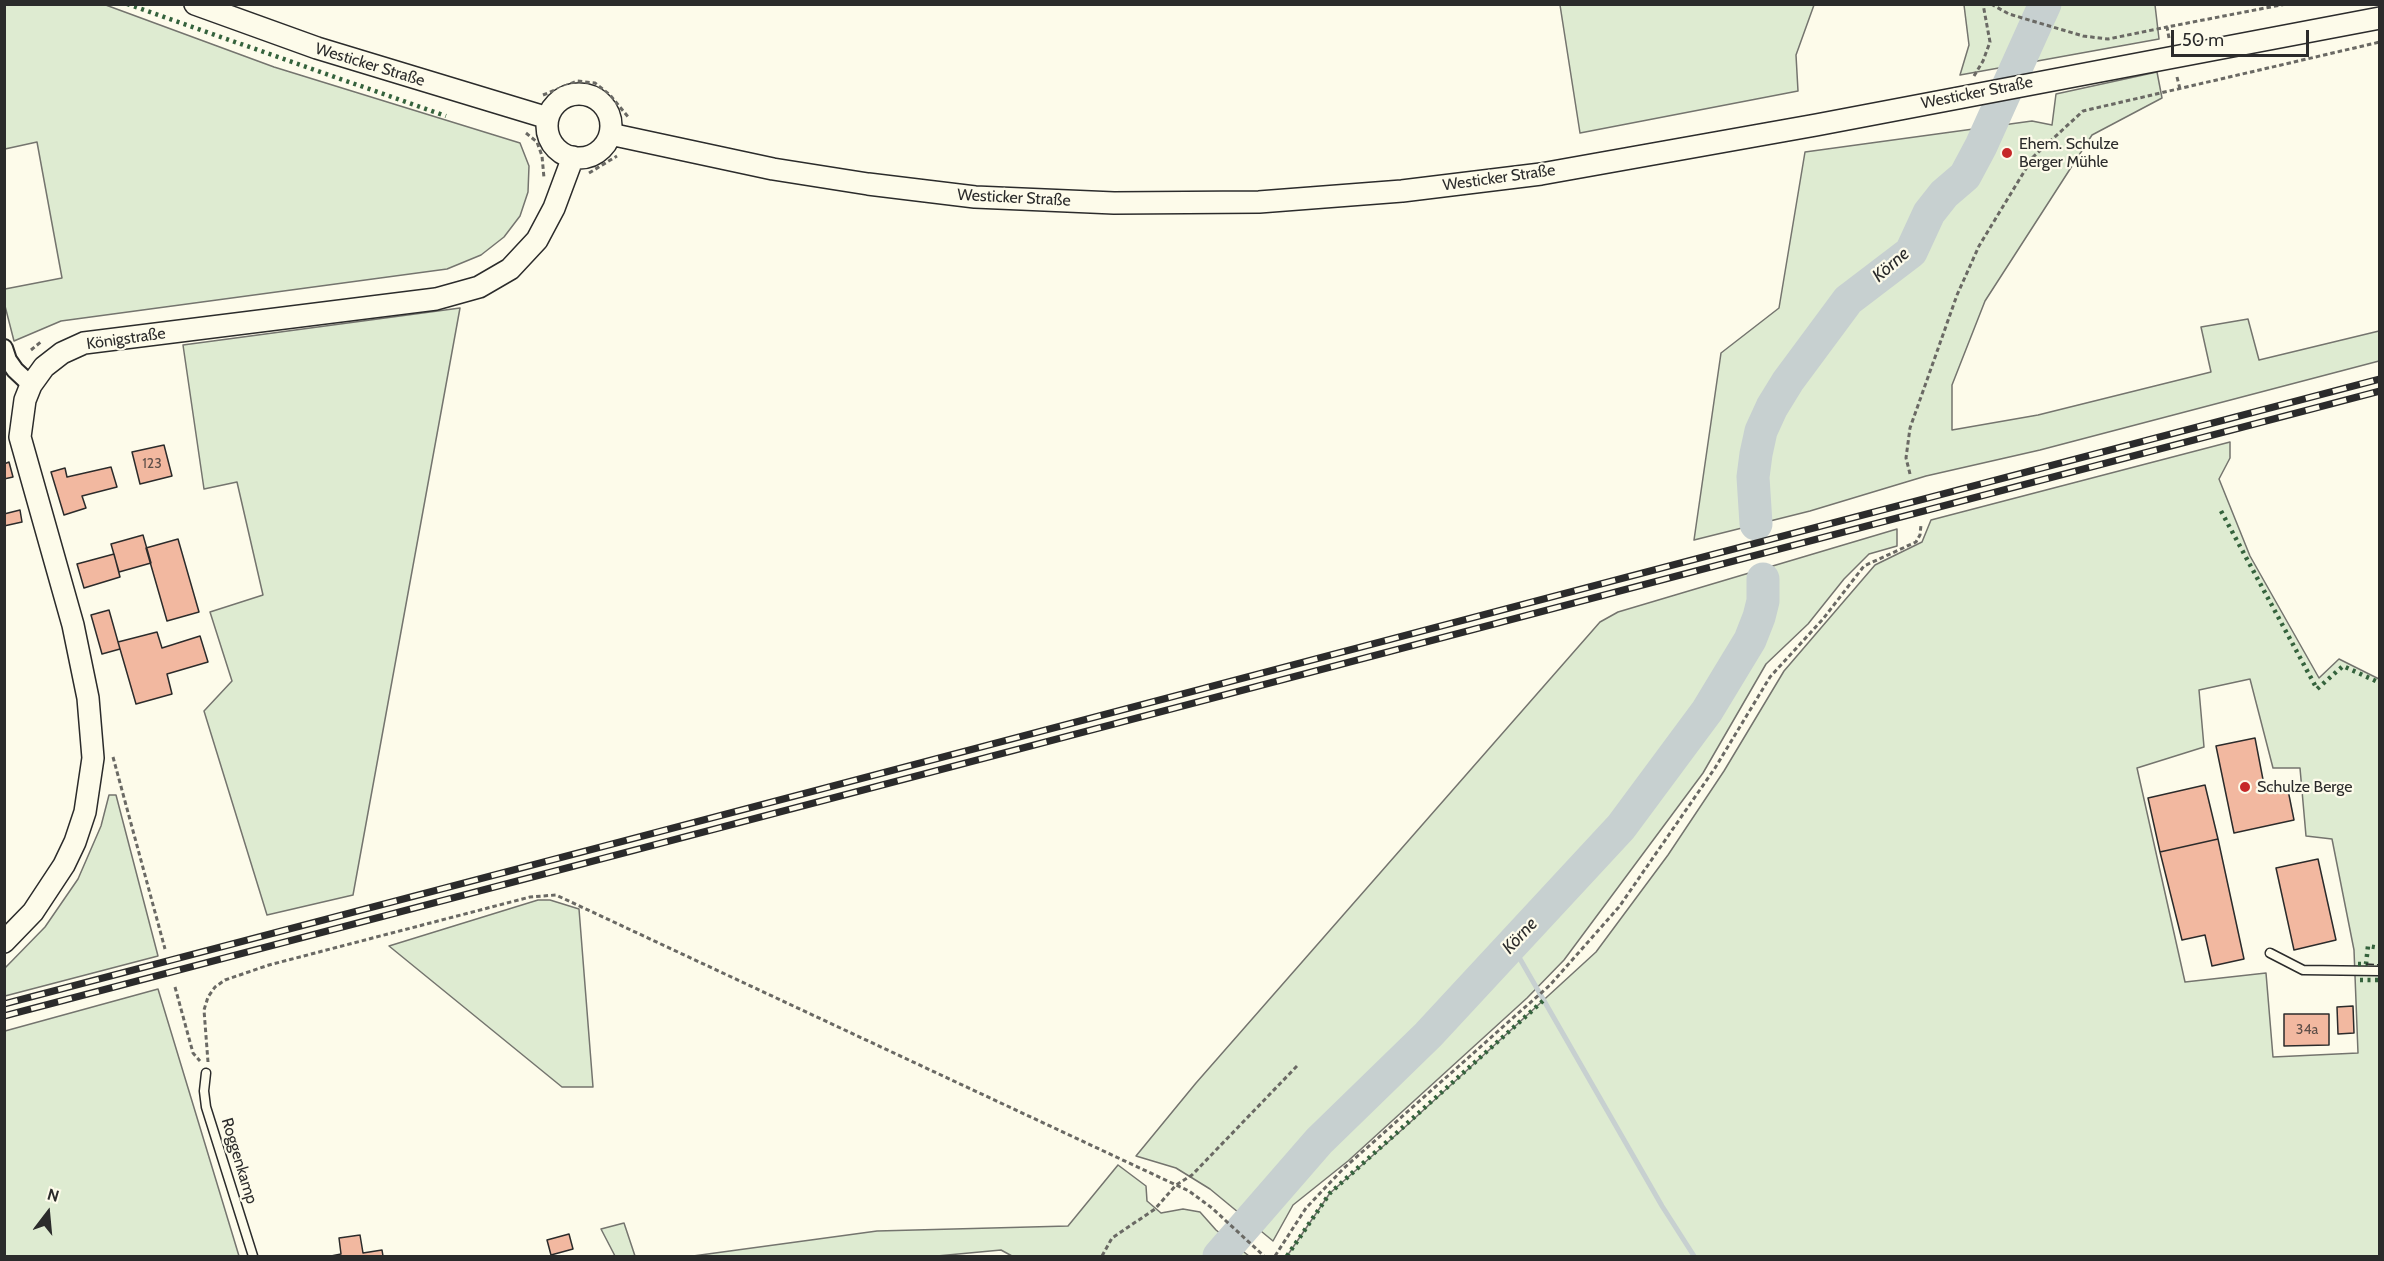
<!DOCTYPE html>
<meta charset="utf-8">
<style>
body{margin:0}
#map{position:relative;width:2384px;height:1261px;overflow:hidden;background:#fdfbea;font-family:Cabin,sans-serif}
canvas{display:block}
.frame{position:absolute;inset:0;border:6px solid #2b2b2b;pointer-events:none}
.north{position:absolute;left:18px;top:1183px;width:60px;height:60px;-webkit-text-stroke:4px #fdfbea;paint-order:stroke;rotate:16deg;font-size:16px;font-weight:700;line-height:24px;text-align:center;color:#2b2b2b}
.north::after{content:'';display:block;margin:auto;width:21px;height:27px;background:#2b2b2b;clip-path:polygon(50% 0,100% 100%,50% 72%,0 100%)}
.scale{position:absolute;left:2171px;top:30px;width:138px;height:27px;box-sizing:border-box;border:3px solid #2b2b2b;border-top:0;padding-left:8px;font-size:18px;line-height:21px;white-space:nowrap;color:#2b2b2b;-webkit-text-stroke:4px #fdfbea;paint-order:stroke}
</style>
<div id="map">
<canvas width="2384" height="1261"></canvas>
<div class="frame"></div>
<div class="north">N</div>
<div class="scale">50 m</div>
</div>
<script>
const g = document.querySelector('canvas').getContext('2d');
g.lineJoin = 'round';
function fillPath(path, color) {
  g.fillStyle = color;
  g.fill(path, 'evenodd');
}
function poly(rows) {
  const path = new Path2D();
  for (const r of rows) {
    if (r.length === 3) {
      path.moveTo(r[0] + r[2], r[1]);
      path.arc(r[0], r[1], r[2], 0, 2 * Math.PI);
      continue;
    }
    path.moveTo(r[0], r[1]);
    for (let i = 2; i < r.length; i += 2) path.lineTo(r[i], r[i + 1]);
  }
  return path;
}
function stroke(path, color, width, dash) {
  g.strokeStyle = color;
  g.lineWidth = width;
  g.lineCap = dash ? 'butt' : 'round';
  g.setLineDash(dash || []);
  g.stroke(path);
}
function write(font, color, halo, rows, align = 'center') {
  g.font = font + ' Cabin,sans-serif';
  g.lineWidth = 4.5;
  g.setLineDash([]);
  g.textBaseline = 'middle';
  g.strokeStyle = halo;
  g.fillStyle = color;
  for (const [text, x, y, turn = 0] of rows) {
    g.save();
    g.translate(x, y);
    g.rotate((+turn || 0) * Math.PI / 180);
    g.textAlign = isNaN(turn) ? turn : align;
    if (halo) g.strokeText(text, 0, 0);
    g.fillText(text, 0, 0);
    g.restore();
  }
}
const green = poly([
 [103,4,274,67,520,143,529,166,528,192,520,216,504,237,481,255,447,269,61,321,14,341,5,306,5,289,62,278,37,142,5,149,5,5,103,4],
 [1560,5,1560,4,1814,5,1796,55,1798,91,1580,133,1560,5],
 [1964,5,2155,5,2159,39,1960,75,1969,45,1964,5],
 [2157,72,2162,98,2092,135,1985,301,1952,385,1952,430,2038,415,2211,372,2201,327,2248,319,2259,360,2379,331,2379,361,2040,450,1926,476,1810,511,1694,540,1721,353,1779,308,1805,152,2032,121,2052,125,2056,94,2157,72],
 [460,308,353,895,267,915,204,711,232,681,210,612,263,595,237,482,204,489,183,345,460,308],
 [2230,442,2230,458,2219,479,2250,556,2319,678,2339,659,2379,679,2379,1256,1287,1256,1330,1193,1405,1127,1596,952,1668,855,1724,771,1784,671,1875,565,1922,542,1931,520,2230,442],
 [2250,679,2273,768,2300,768,2306,836,2332,839,2354,950,2358,1053,2273,1057,2266,973,2185,982,2137,768,2204,747,2199,690,2250,679],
 [1897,529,1897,546,1869,554,1844,579,1808,624,1766,664,1703,773,1564,960,1527,998,1348,1161,1293,1205,1273,1241,1210,1189,1176,1168,1136,1156,1196,1083,1600,622,1618,612,1897,529],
 [109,795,116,795,158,956,5,996,5,968,45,927,78,879,101,826,109,795],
 [538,900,550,900,579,909,593,1087,562,1087,389,946,538,900],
 [158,989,239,1256,5,1256,5,1031,158,989],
 [1118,1165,1146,1186,1147,1201,1161,1213,1183,1209,1200,1212,1216,1230,1249,1256,1012,1256,1001,1250,937,1256,693,1256,877,1231,1068,1226,1118,1165],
 [624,1223,635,1256,615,1256,601,1229,624,1223]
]);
const stream = poly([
 [1512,945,1662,1206,1694,1256]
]);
const river = poly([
 [1756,524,1753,477,1756,454,1761,431,1772,407,1788,381,1848,300,1911,252,1929,213,1944,194,1965,176,1981,146,2045,4],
 [1219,1256,1319,1141,1428,1035,1621,827,1707,711,1750,640,1759,617,1763,601,1763,579]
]);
const building = poly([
 [164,445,172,476,140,484,132,452,164,445],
 [9,462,13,477,4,479,4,464,9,462],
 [111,467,117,487,82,496,86,508,64,515,51,472,65,468,67,477,111,467],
 [20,510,22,522,4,526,4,514,20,510],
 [143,535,151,563,119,572,111,544,143,535],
 [178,539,199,612,167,621,146,548,178,539],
 [114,554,120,577,84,588,77,564,114,554],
 [109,610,120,649,102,654,91,615,109,610],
 [157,632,162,648,200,636,208,662,167,674,172,694,136,704,118,642,157,632],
 [2255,738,2265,790,2287,785,2294,820,2234,833,2216,746,2255,738],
 [2205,785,2218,839,2160,852,2148,798,2205,785],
 [2218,839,2244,959,2212,966,2205,935,2182,940,2160,852,2218,839],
 [2318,859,2336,940,2294,950,2276,868,2318,859],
 [2353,1006,2354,1033,2338,1034,2337,1007,2353,1006],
 [2284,1014,2329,1014,2329,1045,2284,1046,2284,1014],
 [569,1234,573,1249,551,1255,547,1240,569,1234],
 [360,1235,363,1253,382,1250,383,1256,331,1256,341,1254,339,1238,360,1235]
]);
const path = poly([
 [1991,4,2009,14,2083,36,2108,39,2167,27],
 [2169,38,2167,27,2286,4],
 [1974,76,1983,61,1990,42,1983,4],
 [2177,77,2180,89],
 [543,95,577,81,595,83,610,95,629,118],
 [526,133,537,142,542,156,544,178],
 [589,173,617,156],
 [31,350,42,341],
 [1910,474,1906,458,1910,428,1957,295,1979,246,2033,157,2083,111,2380,42],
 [113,757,165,949],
 [175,987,193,1053,200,1061],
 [208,1062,204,1010,208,997,215,987,225,980,269,965,530,897,556,895,1189,1191,1212,1208,1264,1256],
 [1102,1256,1112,1238,1155,1209,1176,1185,1192,1175,1297,1066],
 [1275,1256,1306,1208,1343,1169,1550,985,1619,907,1715,768,1770,677,1823,619,1864,566,1916,542,1920,535,1921,525]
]);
const service = poly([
 [2270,953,2303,970,2380,971],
 [206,1073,204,1091,206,1107,253,1256]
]);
const minor = poly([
 [4,348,8,360,15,370,31,385]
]);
const tertiary = poly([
 [195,4,317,48,548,118],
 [579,126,32],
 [610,134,773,169,868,184,975,197,1114,203,1259,202,1402,191,1541,174,1816,125,2380,18],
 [4,942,33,912,64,865,75,842,85,812,93,758,88,698,73,625,20,437,25,400,31,385,44,367,62,353,84,343,436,299,479,287,510,269,537,240,554,208,573,157]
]);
const rail = poly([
 [4,1004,2380,379],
 [4,1016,2380,391]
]);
const hedge = poly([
 [127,4,446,116],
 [2221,511,2317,689,2343,666,2380,683],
 [2358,964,2366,964,2368,946,2380,948],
 [2360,980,2380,980],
 [1287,1256,1330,1193,1545,999]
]);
const fence = poly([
 [2366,964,2380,965]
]);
const markers = [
 [2007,153,6,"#c62828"],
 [2245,787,6,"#c62828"]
];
const numberNames = [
 ["123",152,464],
 ["34a",2307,1030]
];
const streetNames = [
 ["Westicker Straße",370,65,17],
 ["Westicker Straße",1977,93,-11],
 ["Westicker Straße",1499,178,-8],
 ["Westicker Straße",1014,198,3],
 ["Königstraße",126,339,-8],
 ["Roggenkamp",239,1161,73]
];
const poiNames = [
 ["Ehem. Schulze",2019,144],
 ["Berger Mühle",2019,162],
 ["Schulze Berge",2257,787]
];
const waterNames = [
 ["Körne",1891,265,-41],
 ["Körne",1520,936,-47]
];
fillPath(green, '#deebd1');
stroke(green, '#74746e', 1.5);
stroke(stream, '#c7d0d0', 5);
stroke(river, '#c7d0d0', 33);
fillPath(building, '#f2b8a0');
stroke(building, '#2b2b2b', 1.5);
stroke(service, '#2b2b2b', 11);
stroke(minor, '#2b2b2b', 20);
stroke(tertiary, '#2b2b2b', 24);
stroke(path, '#6a6964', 3, [4.5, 3]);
stroke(service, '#fdfbea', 8);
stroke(minor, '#fdfbea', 16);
stroke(tertiary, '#fdfbea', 21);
stroke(rail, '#2b2b2b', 7);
stroke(rail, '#fdfbea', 4.5, [14]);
stroke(hedge, '#34623c', 4.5, [3, 4.5]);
stroke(fence, '#2b2b2b', 1.5, [8, 3]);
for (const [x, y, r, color] of markers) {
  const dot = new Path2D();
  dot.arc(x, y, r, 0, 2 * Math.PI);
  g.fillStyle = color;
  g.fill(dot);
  stroke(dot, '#fdfbea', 2);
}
write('14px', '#5d4e48', null, numberNames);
write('16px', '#2b2b2b', '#fdfbea', streetNames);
write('16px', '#2b2b2b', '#fdfbea', poiNames, 'left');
write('italic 18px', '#2b2b2b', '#fdfbea', waterNames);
</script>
